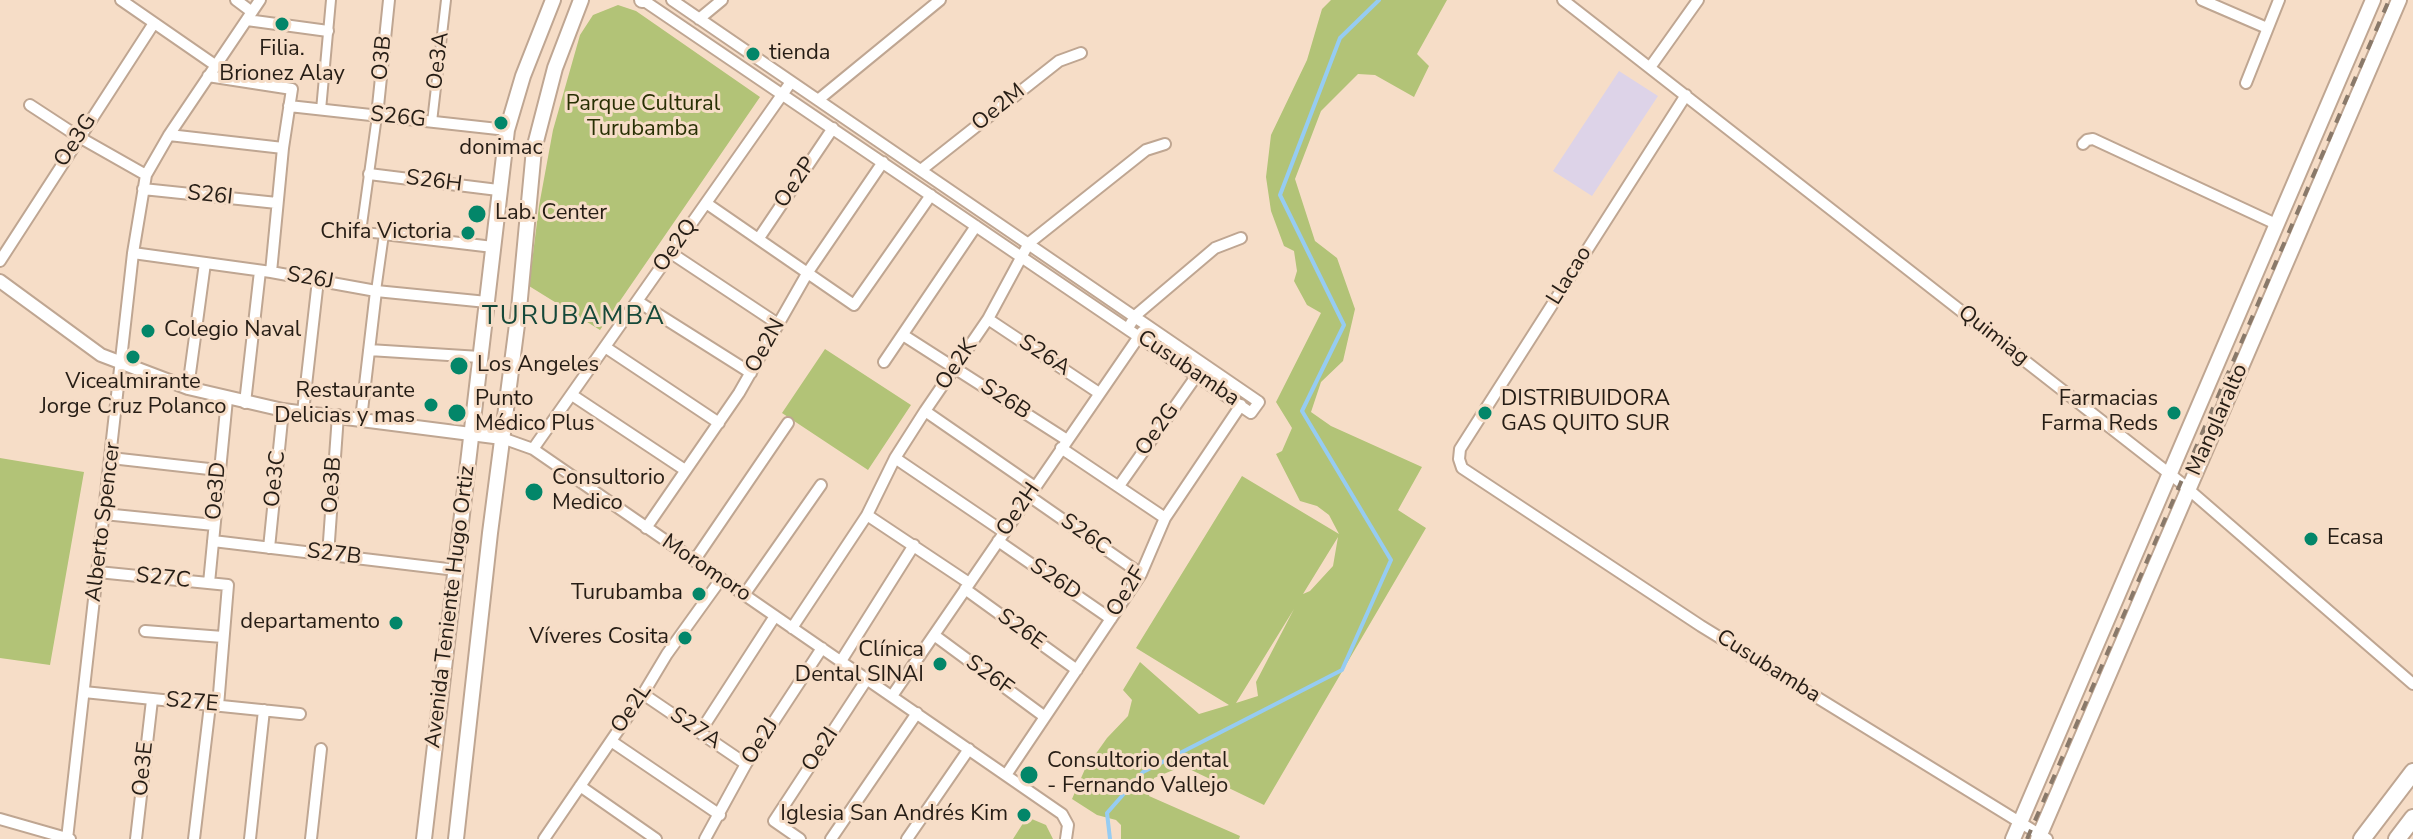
<!DOCTYPE html>
<meta charset="utf-8">
<style>
body{margin:0}
canvas{display:block;background:#f6ddc7}
</style>
<canvas width="2413" height="839"></canvas>
<script>
const g = document.querySelector('canvas').getContext('2d');
g.lineJoin = 'round';
function fillPath(path, color) {
  g.fillStyle = color;
  g.fill(path, 'evenodd');
}
function poly(rows) {
  const path = new Path2D();
  for (const r of rows) {
    path.moveTo(r[0], r[1]);
    for (let i = 2; i < r.length; i += 2) path.lineTo(r[i], r[i + 1]);
  }
  return path;
}
function stroke(path, color, width, dash) {
  g.strokeStyle = color;
  g.lineWidth = width;
  g.lineCap = dash ? 'butt' : 'round';
  g.setLineDash(dash || []);
  g.stroke(path);
}
function write(font, color, halo, rows, align = 'center') {
  g.font = font + ' "Nunito Sans",sans-serif';
  g.lineWidth = 6;
  g.setLineDash([]);
  g.textBaseline = 'middle';
  g.strokeStyle = halo;
  g.fillStyle = color;
  for (const [text, x, y, turn = 0] of rows) {
    g.save();
    g.translate(x, y);
    g.rotate((+turn || 0) * Math.PI / 180);
    g.textAlign = isNaN(turn) ? turn : align;
    if (halo) g.strokeText(text, 0, 0);
    g.fillText(text, 0, 0);
    g.restore();
  }
}
const education = poly([
 [1619,71,1658,96,1592,196,1553,171]
]);
const green = poly([
 [1331,0,1447,0,1417,54,1429,66,1414,97,1375,75,1358,74,1321,111,1295,179,1315,241,1337,258,1355,309,1343,361,1321,382,1311,412,1331,426,1422,467,1398,510,1426,528,1264,805,1183,766,1154,778,1149,796,1240,836,1239,839,1121,839,1121,825,1116,820,1097,815,1072,799,1085,769,1107,738,1128,716,1132,700,1123,690,1140,662,1199,714,1229,705,1136,648,1242,476,1339,534,1329,515,1317,506,1300,501,1276,454,1282,451,1292,428,1276,402,1321,313,1307,305,1294,281,1297,271,1294,251,1284,246,1271,211,1266,177,1271,135,1307,60,1322,9],
 [1338,537,1333,566,1310,591,1303,594],
 [1294,609,1256,682,1258,696,1236,703],
 [618,5,636,11,760,97,600,330,529,286,539,206,553,130,580,35,593,15],
 [825,349,911,405,868,470,782,413],
 [0,458,84,472,50,665,0,658],
 [1027,817,1046,825,1053,839,1013,839]
]);
const stream = poly([
 [1110,839,1107,813,1143,772,1342,670,1391,560,1302,411,1344,325,1280,195,1340,38,1379,0]
]);
const pedestrian = poly([
 [321,110,331,0],
 [432,122,446,0],
 [376,291,384,234,361,232,377,116]
]);
const minor = poly([
 [121,0,215,65],
 [236,0,252,12],
 [643,0,1251,413,1259,402,672,0],
 [1563,0,2180,482,2413,684],
 [2202,0,2267,28],
 [699,19,722,0],
 [247,20,328,31],
 [1651,66,1698,0],
 [208,76,292,89,283,148,271,272],
 [2246,83,2279,0],
 [1686,95,1460,449,1459,459,1462,468,1701,626,2047,839],
 [818,100,940,0],
 [30,105,79,137,146,175],
 [289,106,507,130],
 [377,116,389,0],
 [169,135,283,148],
 [2083,144,2087,140,2093,139,2276,224],
 [921,170,1059,61,1081,53],
 [369,174,498,190],
 [143,189,277,203],
 [706,203,854,305,931,195],
 [384,234,493,247],
 [759,238,833,128],
 [133,253,271,272,376,291,487,302],
 [671,253,778,324],
 [0,261,154,23],
 [637,301,751,373],
 [988,319,1099,393],
 [1128,328,1136,315,1215,248,1241,238],
 [903,335,1067,440],
 [605,347,719,423],
 [369,350,480,357],
 [884,362,976,226],
 [188,388,205,263],
 [572,395,685,470],
 [245,403,260,271],
 [925,411,1035,487],
 [303,412,318,280],
 [361,419,376,291],
 [502,438,533,449,1062,814,1068,825,1066,839],
 [1061,448,1165,518],
 [533,449,791,82],
 [111,458,218,470],
 [895,458,1004,532],
 [1119,486,1197,375],
 [1029,496,1141,574],
 [104,514,214,525],
 [867,515,969,583],
 [646,528,739,393,808,272,883,162],
 [213,541,456,570],
 [998,541,1111,619],
 [269,548,283,410],
 [328,555,338,415],
 [694,561,788,423],
 [98,572,228,585,218,706],
 [209,583,227,399],
 [965,589,1077,670],
 [744,595,821,485],
 [792,628,867,515,895,458,925,411,988,319,1029,243,1146,150,1165,144],
 [145,631,223,637],
 [934,635,1045,717],
 [841,661,914,545],
 [84,692,300,714],
 [643,694,746,764],
 [892,696,1142,332],
 [700,732,775,616],
 [611,741,720,815],
 [1006,775,1141,574,1165,518,1241,405],
 [580,786,656,839],
 [0,819,70,839],
 [67,839,133,253,146,175,169,135,260,0],
 [136,839,152,700],
 [194,839,210,705],
 [250,839,264,710],
 [311,839,321,749],
 [544,839,643,694,667,654,721,579],
 [705,839,746,764,822,648],
 [800,839,774,821,867,679],
 [831,839,917,713],
 [907,839,969,749]
]);
const tertiary = poly([
 [0,281,101,355,188,388,283,410,502,438]
]);
const secondary = poly([
 [642,0,644,0],
 [424,839,507,130,523,76,553,0],
 [456,839,490,533,519,309,534,149,555,68,581,0],
 [2013,839,2373,0],
 [2038,839,2399,0]
]);
const primary = poly([
 [2362,839,2413,772],
 [2397,839,2413,818]
]);
const rail = poly([
 [2027,839,2389,0]
]);
const markers = [
 [282,24,8,"#038669"],
 [753,54,8,"#038669"],
 [501,123,8,"#038669"],
 [477,214,10,"#038669"],
 [468,233,8,"#038669"],
 [148,331,8,"#038669"],
 [133,357,8,"#038669"],
 [459,366,10,"#038669"],
 [431,405,8,"#038669"],
 [457,413,10,"#038669"],
 [1485,413,8,"#038669"],
 [2174,413,8,"#038669"],
 [534,492,10,"#038669"],
 [2311,539,8,"#038669"],
 [699,594,8,"#038669"],
 [396,623,8,"#038669"],
 [685,638,8,"#038669"],
 [940,664,8,"#038669"],
 [1029,775,10,"#038669"],
 [1024,815,8,"#038669"]
];
const poiNames = [
 ["Filia.",282,50,"center"],
 ["Brionez Alay",282,75,"center"],
 ["tienda",769,54],
 ["donimac",501,149,"center"],
 ["Lab. Center",495,214],
 ["Chifa Victoria",452,233,"right"],
 ["Colegio Naval",164,331],
 ["Los Angeles",477,366],
 ["Vicealmirante",133,383,"center"],
 ["Jorge Cruz Polanco",133,408,"center"],
 ["Restaurante",415,392,"right"],
 ["Delicias y mas",415,417,"right"],
 ["Punto",475,400],
 ["Médico Plus",475,425],
 ["DISTRIBUIDORA",1501,400],
 ["GAS QUITO SUR",1501,425],
 ["Farmacias",2158,400,"right"],
 ["Farma Reds",2158,425,"right"],
 ["Consultorio",552,479],
 ["Medico",552,504],
 ["Ecasa",2327,539],
 ["Turubamba",683,594,"right"],
 ["departamento",380,623,"right"],
 ["Víveres Cosita",669,638,"right"],
 ["Clínica",924,651,"right"],
 ["Dental SINAI",924,676,"right"],
 ["Consultorio dental",1047,762],
 ["- Fernando Vallejo",1047,787],
 ["Iglesia San Andrés Kim",1008,815,"right"]
];
const streetNames = [
 ["O3B",383,58,-84],
 ["Oe3A",439,61,-83],
 ["Oe2M",999,108,-39],
 ["S26G",398,118,6],
 ["Oe3G",76,141,-57],
 ["S26H",434,182,7],
 ["Oe2P",796,183,-56],
 ["S26I",210,196,6],
 ["Oe2Q",676,246,-55],
 ["Llacao",1570,276,-58],
 ["S26J",310,279,10],
 ["Quimiag",1993,336,38],
 ["Oe2N",766,346,-61],
 ["S26A",1044,356,33],
 ["Oe2K",957,365,-56],
 ["Cusubamba",1188,369,34],
 ["S26B",1005,400,33],
 ["Manglaralto",2218,420,-66],
 ["Oe2G",1158,430,-55],
 ["Oe3C",276,479,-84],
 ["Oe3B",333,485,-86],
 ["Oe3D",217,491,-85],
 ["Oe2H",1019,510,-56],
 ["Alberto Spencer",104,522,-83],
 ["S26C",1085,535,35],
 ["S27B",334,555,7],
 ["Moromoro",706,569,34],
 ["S27C",163,579,6],
 ["S26D",1055,580,34],
 ["Oe2F",1127,592,-58],
 ["Avenida Teniente Hugo Ortiz",451,607,-83],
 ["S26E",1021,630,36],
 ["Cusubamba",1768,667,32],
 ["S26F",989,676,36],
 ["S27E",192,703,5],
 ["Oe2L",632,709,-56],
 ["S27A",695,729,34],
 ["Oe2J",761,742,-58],
 ["Oe2I",821,750,-57],
 ["Oe3E",144,769,-84]
];
const parkNames = [
 ["Parque Cultural",643,105],
 ["Turubamba",643,130]
];
const quarterNames = [
 ["TURUBAMBA",574,318]
];
fillPath(education, '#ddd3e8');
fillPath(green, '#b2c377');
stroke(stream, '#96ccf2', 4);
stroke(pedestrian, '#bfa692', 12);
stroke(minor, '#bfa692', 14);
stroke(tertiary, '#bfa692', 16);
stroke(secondary, '#bfa692', 18);
stroke(primary, '#bfa692', 20);
stroke(pedestrian, '#fff', 8);
stroke(minor, '#fff', 10);
stroke(tertiary, '#fff', 12);
stroke(secondary, '#fff', 14);
stroke(primary, '#fff', 16);
stroke(rail, '#89796a', 4, [10, 10]);
for (const [x, y, r, color] of markers) {
  const dot = new Path2D();
  dot.arc(x, y, r, 0, 2 * Math.PI);
  g.fillStyle = color;
  g.fill(dot);
  stroke(dot, '#f6ddc7', 3);
}
write('22px', '#261d15', '#f6ddc7', poiNames, 'left');
write('22px', '#261d15', '#f6ddc7', streetNames);
write('22px', '#283004', '#f6ddc7', parkNames);
g.letterSpacing = '2px';
write('26px', '#154839', '#f6ddc7', quarterNames);
g.letterSpacing = '0px';
</script>
